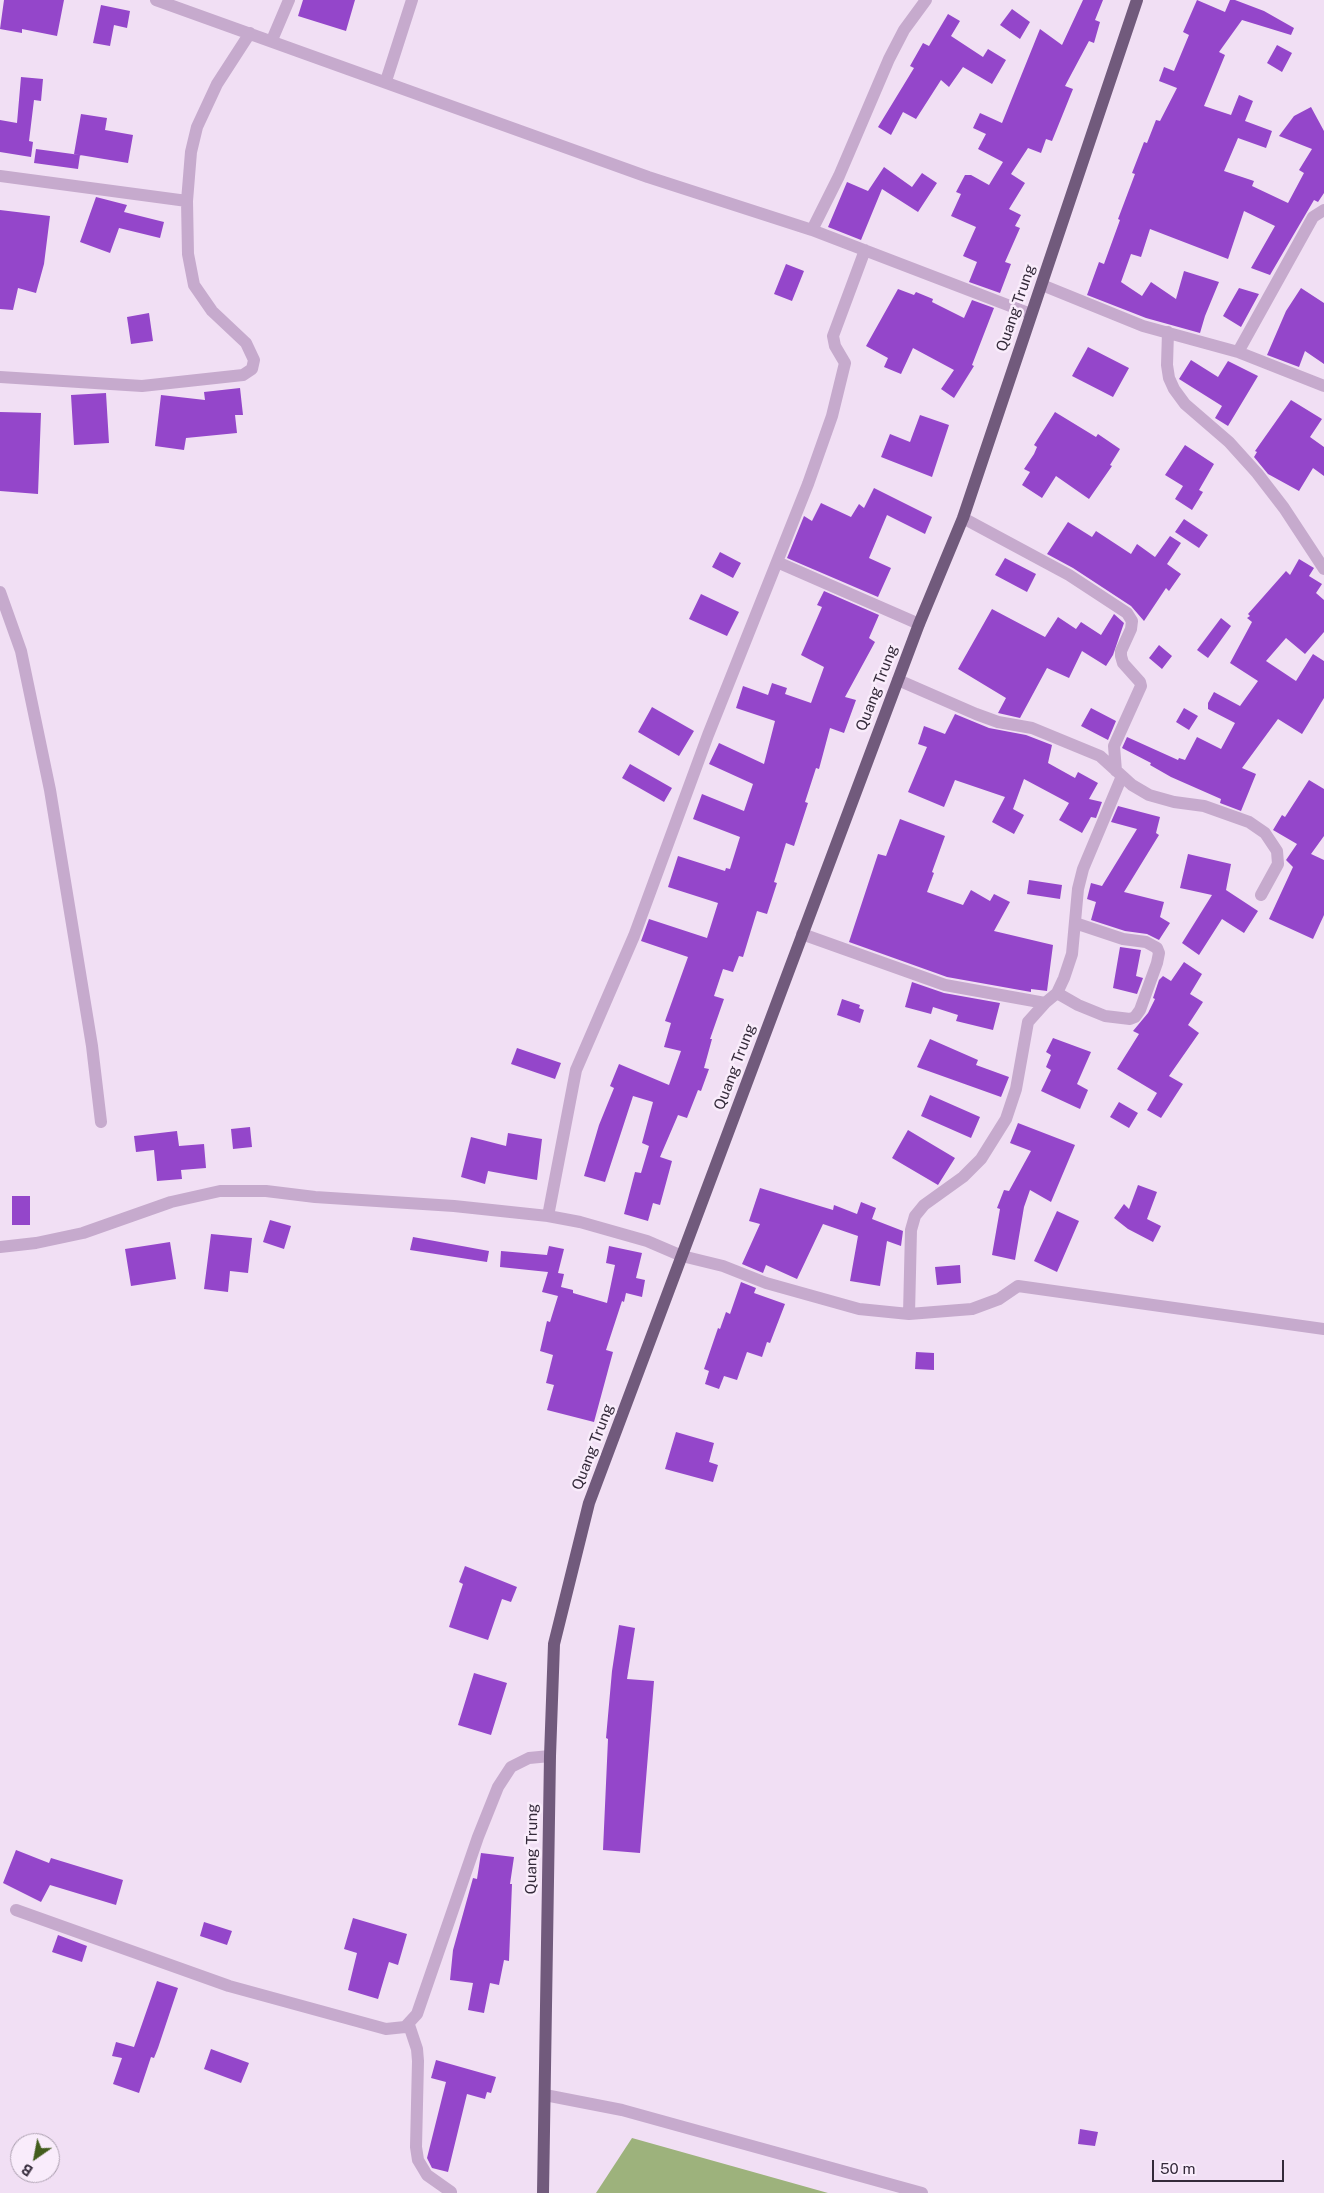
<!DOCTYPE html>
<style>
body{margin:0}
#map{position:relative;width:1324px;height:2193px;overflow:hidden;background:#f1dff4;font-family:"Public Sans",sans-serif}
canvas{display:block}
.north{position:absolute;left:10px;top:2133px;width:50px;height:50px;box-sizing:border-box;background:#f9ecfb;border:1px solid #aa9eae;border-radius:50%;rotate:213deg;font-size:14px;font-weight:700;line-height:20px;text-align:center;color:#342a3a}
.north::after{content:'';display:block;margin:auto;width:18px;height:22px;background:#435d1d;clip-path:polygon(50% 0,100% 100%,50% 72%,0 100%)}
.scale{position:absolute;left:1152px;top:2160px;width:132px;height:22px;box-sizing:border-box;border:2px solid #342a3a;border-top:0;padding-left:6px;font-size:15px;line-height:18px;white-space:nowrap;color:#342a3a;-webkit-text-stroke:4px #f9ecfb;paint-order:stroke}
</style>
<div id="map">
<canvas width="1324" height="2193"></canvas>
<div class="north">B</div>
<div class="scale">50 m</div>
</div>
<script>
const g = document.querySelector('canvas').getContext('2d');
g.lineJoin = 'round';
function fillPath(path, color) {
  g.fillStyle = color;
  g.fill(path, 'evenodd');
}
function poly(rows) {
  const path = new Path2D();
  for (const r of rows) {
    path.moveTo(r[0], r[1]);
    for (let i = 2; i < r.length; i += 2) path.lineTo(r[i], r[i + 1]);
  }
  return path;
}
function stroke(path, color, width, dash) {
  g.strokeStyle = color;
  g.lineWidth = width;
  g.lineCap = dash ? 'butt' : 'round';
  g.setLineDash(dash || []);
  g.stroke(path);
}
function write(font, color, halo, rows, align = 'center') {
  g.font = font + ' "Public Sans",sans-serif';
  g.lineWidth = 5;
  g.setLineDash([]);
  g.textBaseline = 'middle';
  g.strokeStyle = halo;
  g.fillStyle = color;
  for (const [text, x, y, turn = 0] of rows) {
    g.save();
    g.translate(x, y);
    g.rotate((+turn || 0) * Math.PI / 180);
    g.textAlign = isNaN(turn) ? turn : align;
    if (halo) g.strokeText(text, 0, 0);
    g.fillText(text, 0, 0);
    g.restore();
  }
}
const water = poly([
 [632,2138,828,2193,596,2193]
]);
const building = poly([
 [4,0,64,0,57,36,22,29,22,33,0,29],
 [303,0,355,0,346,31,298,16],
 [1083,0,1103,0,1095,20,1100,22,1094,43,1089,41,1065,86,1073,89,1052,141,1046,139,1041,153,1028,148,1011,174,1025,183,1009,209,1021,215,1015,226,1020,228,1005,262,1011,264,1000,293,969,282,977,262,963,256,976,227,951,216,961,194,956,192,965,175,971,175,989,185,1003,162,978,149,986,134,973,128,980,113,1002,123,1040,29,1062,45],
 [1197,0,1225,12,1230,0,1235,0,1264,11,1294,28,1291,35,1242,20,1219,52,1225,55,1204,106,1231,115,1239,95,1253,101,1245,121,1272,131,1266,148,1238,138,1224,171,1254,181,1252,186,1288,203,1304,173,1299,170,1312,149,1279,136,1294,116,1311,107,1324,131,1324,193,1318,202,1314,200,1270,275,1251,268,1275,226,1244,211,1228,259,1150,229,1141,257,1131,254,1121,282,1142,296,1151,282,1176,299,1184,271,1219,282,1205,316,1200,333,1146,318,1087,295,1099,262,1104,264,1120,220,1118,219,1135,174,1132,173,1144,142,1147,143,1156,120,1160,121,1177,88,1159,81,1164,67,1174,71,1189,35,1183,32],
 [101,5,130,11,127,28,114,25,110,46,93,43],
 [1012,9,1030,22,1020,39,1000,25],
 [948,14,960,21,951,36,983,57,988,49,1006,60,992,84,963,67,949,87,941,80,916,119,903,112,891,135,878,127,914,68,910,66,923,43,929,46],
 [1277,45,1292,53,1282,72,1267,63],
 [21,77,43,79,41,101,34,100,29,141,33,142,31,157,0,152,0,120,17,123],
 [81,114,107,118,105,130,133,135,128,163,74,154],
 [36,149,80,155,78,169,34,163],
 [884,167,912,187,922,173,937,183,918,212,882,189,861,240,828,227,847,182,868,191],
 [96,197,127,205,124,212,164,222,160,238,119,228,110,253,80,242],
 [0,210,50,216,44,264,36,293,18,288,13,310,0,309],
 [786,264,804,271,792,301,774,294],
 [1239,288,1259,294,1241,327,1223,316],
 [1301,288,1324,303,1324,364,1305,351,1299,367,1267,355,1286,311],
 [898,289,914,295,916,292,933,299,932,302,964,318,972,300,994,308,972,365,974,366,954,398,941,389,954,370,913,348,901,374,884,367,888,358,866,346],
 [149,313,153,341,131,344,127,317],
 [1088,347,1129,368,1113,397,1072,376],
 [1191,360,1218,377,1228,361,1258,376,1228,426,1215,418,1222,406,1179,379],
 [240,388,243,415,235,415,237,433,186,438,184,450,155,446,161,395,205,400,204,392],
 [106,393,109,443,74,445,71,395],
 [1291,400,1322,419,1310,437,1324,447,1324,476,1313,468,1299,491,1268,474,1254,457,1257,452,1255,451],
 [0,412,41,413,38,494,0,491],
 [1055,412,1096,437,1098,434,1120,449,1110,465,1112,466,1089,499,1056,476,1042,498,1022,485,1030,472,1024,469,1034,454,1037,447,1034,445],
 [920,415,949,425,932,477,881,457,890,434,910,442],
 [1185,445,1214,464,1199,490,1203,492,1192,510,1175,499,1183,486,1165,475],
 [874,488,932,517,925,534,887,515,869,558,891,568,878,597,787,558,804,516,812,521,821,503,851,517,859,504,864,508],
 [1184,519,1208,535,1199,548,1175,532],
 [1068,522,1092,537,1096,531,1131,554,1137,544,1155,557,1170,536,1181,543,1167,564,1181,574,1169,591,1166,588,1144,621,1131,606,1073,568,1047,554],
 [720,552,741,563,733,578,712,567],
 [1005,558,1036,574,1027,592,995,575],
 [1299,559,1314,568,1309,576,1322,584,1316,593,1324,600,1324,632,1305,654,1286,638,1266,661,1296,681,1313,654,1324,661,1324,698,1302,734,1278,719,1242,768,1256,774,1241,811,1220,803,1221,799,1171,777,1150,765,1151,763,1122,748,1127,737,1178,760,1179,758,1185,760,1197,737,1221,749,1235,723,1208,709,1208,703,1214,692,1240,706,1258,681,1230,663,1252,622,1247,618,1250,616,1248,614,1286,571,1290,575],
 [824,591,879,615,869,638,875,642,845,697,856,700,844,733,830,728,819,769,816,768,805,802,808,803,794,846,786,843,774,882,777,883,767,914,757,911,743,957,739,956,733,972,723,969,714,996,724,999,710,1039,712,1039,704,1068,709,1069,701,1091,698,1090,687,1118,678,1115,660,1157,672,1161,660,1205,653,1203,648,1221,624,1214,635,1172,641,1173,649,1146,642,1143,653,1102,633,1096,605,1182,584,1176,599,1125,614,1088,610,1086,619,1064,669,1085,681,1051,664,1047,671,1023,665,1021,688,957,641,941,649,919,707,938,718,903,668,887,678,856,725,871,726,868,730,869,740,837,693,819,702,794,744,811,753,784,709,764,719,743,764,764,775,721,736,708,743,686,768,695,772,683,787,688,785,694,811,703,824,667,801,655,822,607,817,605],
 [701,594,739,612,727,636,689,619],
 [992,609,1045,637,1058,617,1076,629,1081,622,1101,635,1114,614,1124,623,1113,655,1106,666,1082,651,1069,678,1047,668,1020,718,998,713,1006,698,958,669],
 [1221,618,1231,626,1208,658,1197,650],
 [1159,645,1172,656,1162,669,1149,658],
 [652,707,694,731,679,756,638,732],
 [1091,708,1116,721,1108,740,1081,726],
 [1184,708,1198,716,1189,730,1176,722],
 [955,714,989,728,1026,735,1052,745,1048,763,1075,778,1078,772,1098,783,1089,799,1102,802,1096,818,1091,817,1082,833,1059,820,1069,803,1024,779,1013,809,1024,815,1014,834,992,822,1005,797,955,780,944,807,908,792,927,747,918,744,924,726,945,734],
 [630,764,672,788,664,802,622,778],
 [1309,780,1324,789,1324,836,1311,854,1324,860,1324,915,1313,939,1269,919,1293,867,1286,860,1297,844,1273,830,1282,815,1285,817],
 [1118,806,1160,817,1156,833,1159,835,1124,892,1164,902,1160,917,1170,923,1159,940,1147,934,1125,931,1091,920,1096,902,1087,899,1091,883,1102,886,1137,829,1111,822],
 [900,819,945,836,932,872,934,873,927,892,963,905,971,890,990,901,994,894,1010,902,994,931,1053,945,1047,991,1031,989,1031,992,947,977,849,942,878,854,886,856],
 [1188,854,1231,864,1226,890,1258,911,1244,933,1222,919,1199,955,1182,943,1212,895,1180,888],
 [1029,880,1062,885,1060,899,1027,894],
 [1120,947,1141,950,1136,976,1143,978,1137,994,1113,988],
 [1184,962,1202,974,1190,994,1203,1002,1188,1025,1199,1033,1169,1076,1183,1084,1161,1118,1147,1110,1157,1093,1117,1069,1139,1034,1133,1031,1148,1013,1155,999,1153,998,1159,980,1163,976,1171,981],
 [912,982,944,993,1000,1003,993,1030,956,1021,958,1015,933,1007,931,1014,905,1007],
 [842,999,860,1005,859,1008,864,1010,860,1023,837,1015],
 [1053,1038,1091,1052,1077,1084,1088,1090,1080,1109,1041,1091,1051,1070,1046,1067,1051,1055,1046,1052],
 [930,1039,978,1060,976,1065,1009,1077,1001,1097,917,1067],
 [517,1048,561,1063,555,1079,511,1064],
 [930,1095,980,1117,971,1138,921,1116],
 [1119,1102,1138,1113,1129,1128,1110,1117],
 [1018,1123,1075,1145,1051,1202,1030,1190,1024,1207,1015,1260,992,1255,1000,1209,997,1208,1004,1190,1009,1191,1031,1151,1010,1143],
 [250,1127,252,1147,233,1149,231,1129],
 [908,1130,955,1158,938,1185,892,1158],
 [177,1131,179,1146,204,1144,206,1168,181,1170,182,1179,157,1181,154,1150,136,1152,134,1136],
 [508,1133,542,1139,537,1180,488,1171,485,1184,461,1177,471,1137,506,1146],
 [1138,1185,1157,1192,1147,1219,1161,1226,1153,1242,1128,1229,1114,1218,1124,1204,1129,1209],
 [760,1188,833,1210,834,1205,857,1214,861,1202,876,1208,872,1219,903,1231,901,1246,887,1241,880,1286,850,1281,858,1236,823,1224,797,1279,766,1265,763,1273,742,1264,760,1224,749,1221],
 [12,1196,30,1196,30,1225,12,1225],
 [1057,1211,1079,1221,1057,1272,1034,1261],
 [270,1220,291,1226,284,1249,263,1242],
 [211,1234,252,1238,248,1273,230,1271,228,1292,204,1289],
 [413,1237,489,1251,487,1262,410,1250],
 [170,1242,176,1279,131,1286,125,1249],
 [549,1246,564,1249,558,1273,564,1274,561,1287,573,1290,573,1293,607,1303,615,1265,606,1263,609,1246,642,1253,636,1278,645,1280,642,1297,626,1293,624,1302,622,1301,606,1350,613,1352,594,1422,547,1410,554,1385,546,1383,553,1355,540,1351,547,1321,550,1322,558,1296,542,1292,548,1272,500,1267,501,1251,547,1255],
 [960,1265,961,1283,937,1285,935,1267],
 [741,1282,756,1288,754,1293,785,1304,770,1343,767,1342,762,1357,747,1352,737,1380,724,1376,719,1389,705,1384,709,1371,704,1369,718,1328,720,1329,726,1312,730,1314],
 [916,1352,934,1353,934,1370,915,1369],
 [676,1432,714,1443,709,1462,718,1465,713,1482,665,1469],
 [465,1566,517,1587,511,1602,502,1599,488,1640,449,1627,463,1584,459,1582],
 [619,1625,635,1628,627,1679,654,1681,640,1853,603,1850,608,1739,606,1738,612,1671],
 [474,1673,507,1683,491,1735,458,1725],
 [16,1850,49,1863,51,1858,123,1880,116,1905,50,1885,41,1902,3,1883],
 [481,1853,514,1857,510,1884,512,1884,509,1961,504,1960,499,1985,490,1983,484,2013,468,2010,473,1983,450,1980,453,1950,473,1878,477,1879],
 [353,1918,407,1934,398,1965,389,1962,378,1999,348,1990,357,1953,344,1949],
 [204,1922,232,1931,227,1945,200,1936],
 [58,1935,87,1946,82,1962,52,1952],
 [157,1981,178,1988,158,2048,154,2058,151,2057,139,2093,113,2084,122,2058,112,2056,116,2042,134,2047],
 [211,2049,249,2063,241,2083,204,2069],
 [436,2060,496,2077,491,2093,487,2092,485,2099,467,2094,448,2172,432,2168,427,2158,446,2082,431,2078],
 [1080,2129,1098,2132,1095,2146,1078,2144]
]);
const minor = poly([
 [156,0,648,177,812,230,1031,314],
 [272,40,289,0],
 [386,81,412,0],
 [0,176,187,201],
 [812,230,839,176,889,59,904,30,926,0],
 [1042,285,1143,326,1238,352,1313,217,1324,210],
 [1168,332,1167,365,1169,378,1174,389,1185,404,1229,442,1257,473,1284,508,1324,569],
 [1238,352,1324,386],
 [0,377,142,386,243,375,252,369,254,360,246,343,212,311,194,285,188,254,187,201,191,152,197,127,217,84,250,33],
 [963,518,1069,575,1127,613,1132,621,1131,629,1121,651,1121,656,1123,663,1140,682,1141,686,1114,746,1116,771],
 [777,562,919,624],
 [0,592,21,651,50,790,92,1046,101,1122],
 [898,680,976,714,998,722,1032,728,1100,756,1132,785,1149,795,1174,802,1204,806,1249,822,1265,833,1277,851,1278,864,1261,895],
 [802,934,945,985,1045,1003],
 [1057,993,1078,1005,1105,1016,1130,1019,1135,1017,1140,1010,1157,963,1159,953,1157,948,1146,942,1123,939,1075,923],
 [548,1216,576,1070,634,936,708,735,808,484,832,416,845,363,835,346,833,336,865,250],
 [0,1247,36,1243,83,1233,171,1202,220,1191,266,1191,315,1197,454,1206,548,1216,580,1222,647,1241,682,1256,723,1266,766,1283,859,1309,909,1314,972,1309,999,1299,1018,1286,1324,1329],
 [909,1314,911,1230,915,1216,924,1205,963,1177,981,1159,1006,1119,1016,1089,1028,1022,1045,1003,1057,993,1064,978,1072,954,1078,889,1083,869,1122,776],
 [16,1910,229,1986,386,2029,405,2027,417,2014,478,1837,498,1787,511,1767,529,1758,550,1756],
 [409,2025,417,2049,418,2061,416,2147,418,2160,427,2175,451,2192],
 [545,2095,622,2110,922,2193]
]);
const major = poly([
 [543,2193,550,1756,554,1644,589,1503,919,624,963,518,1137,0]
]);
const streetNames = [
 ["Quang Trung",1016,308,-71],
 ["Quang Trung",877,688,-69],
 ["Quang Trung",735,1067,-69],
 ["Quang Trung",593,1447,-69],
 ["Quang Trung",532,1849,-89]
];
fillPath(water, '#9db27c');
fillPath(building, '#9446ca');
stroke(minor, '#c6aacd', 12);
stroke(major, '#715a7c', 12);
write('15px', '#342a3a', '#f9ecfb', streetNames);
</script>
